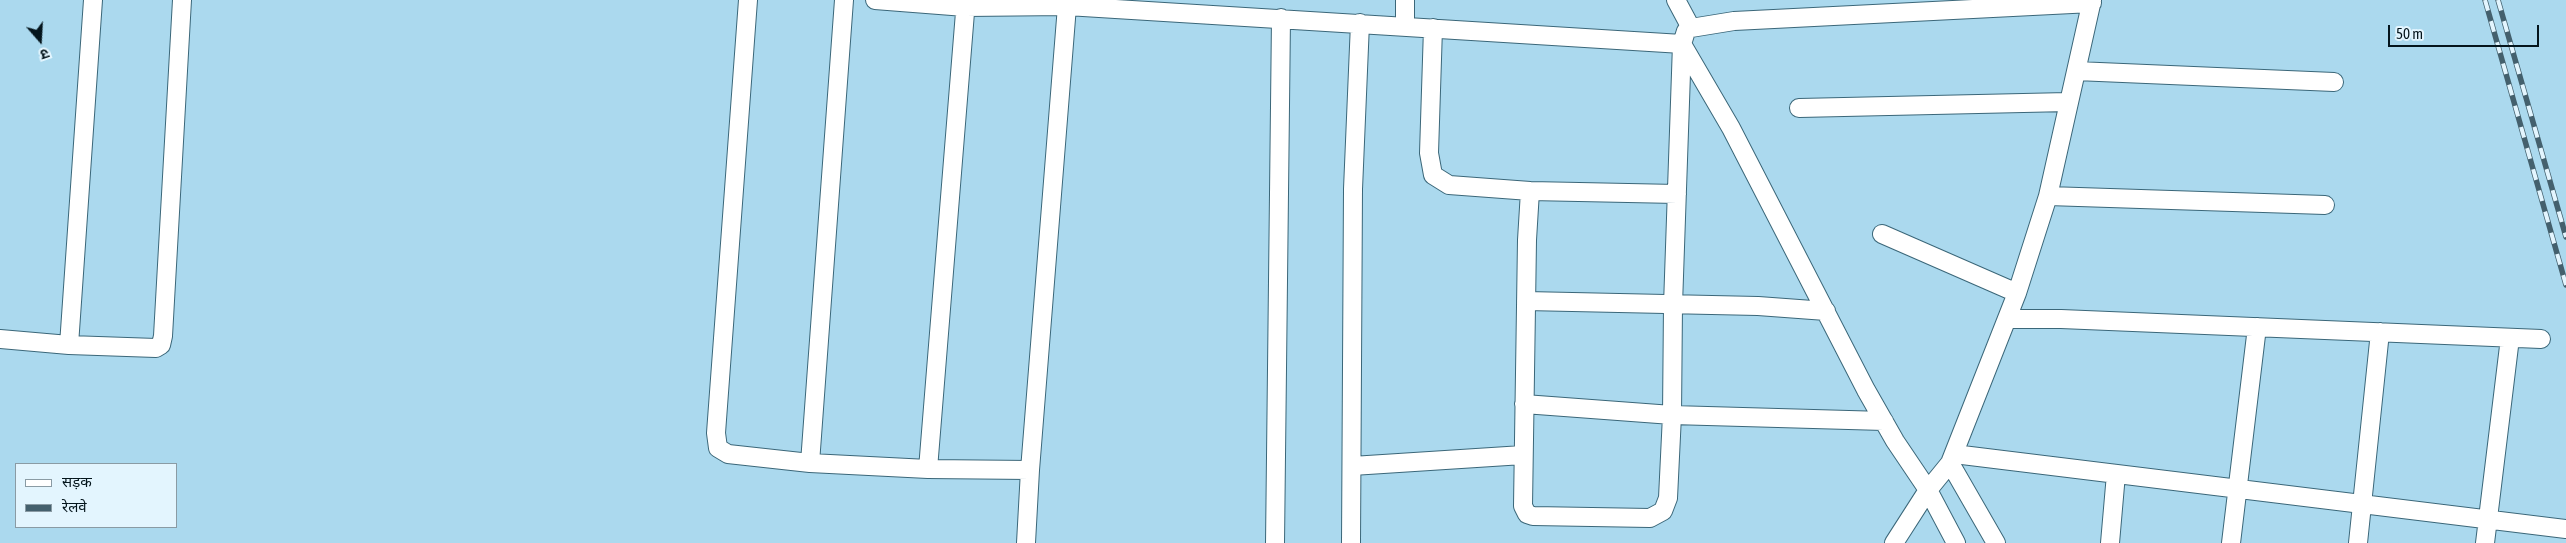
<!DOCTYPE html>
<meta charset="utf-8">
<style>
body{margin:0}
#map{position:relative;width:2566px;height:543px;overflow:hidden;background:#abd9ee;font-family:"Asap Condensed","Noto Sans Devanagari",sans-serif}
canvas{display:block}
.legend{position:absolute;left:15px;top:463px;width:162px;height:65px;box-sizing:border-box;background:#e3f5fe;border:1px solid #8a9ba4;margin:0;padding:6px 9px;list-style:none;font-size:15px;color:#04151c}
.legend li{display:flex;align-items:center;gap:10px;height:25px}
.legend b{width:25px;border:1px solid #8a9ba4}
.north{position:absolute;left:15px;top:15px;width:50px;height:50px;-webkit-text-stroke:4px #e3f5fe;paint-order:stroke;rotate:161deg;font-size:14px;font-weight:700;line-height:20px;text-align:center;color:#04151c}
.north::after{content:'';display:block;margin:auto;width:18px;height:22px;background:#04151c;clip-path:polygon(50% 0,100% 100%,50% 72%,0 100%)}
.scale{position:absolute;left:2388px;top:25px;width:151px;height:22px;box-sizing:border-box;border:2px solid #04151c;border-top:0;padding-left:6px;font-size:15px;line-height:18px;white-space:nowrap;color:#04151c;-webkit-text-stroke:4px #e3f5fe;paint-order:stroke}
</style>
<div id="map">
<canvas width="2566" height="543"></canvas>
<ul class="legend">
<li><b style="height:6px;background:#fff"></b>सड़क</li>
<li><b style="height:6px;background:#44606d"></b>रेलवे</li>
</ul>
<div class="north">उ</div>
<div class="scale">50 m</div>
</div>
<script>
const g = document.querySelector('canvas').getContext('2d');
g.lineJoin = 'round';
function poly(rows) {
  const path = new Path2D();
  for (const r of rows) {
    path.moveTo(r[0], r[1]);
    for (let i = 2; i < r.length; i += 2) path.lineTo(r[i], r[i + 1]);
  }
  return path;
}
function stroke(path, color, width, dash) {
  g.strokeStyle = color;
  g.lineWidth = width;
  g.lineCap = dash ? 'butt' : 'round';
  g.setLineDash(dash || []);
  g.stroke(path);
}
const minor = poly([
 [748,0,716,433,718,448,728,454,810,463,928,469,1030,470,1067,6],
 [875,0,965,7,1067,6,1682,44],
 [1676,0,1691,28],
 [1405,26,1405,0],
 [1433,28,1429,153,1433,175,1449,185,1530,191,1527,240,1523,506,1527,514,1533,516,1650,518,1663,511,1668,498,1672,415,1673,305,1682,44,1686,31,1691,28,1734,21,2092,3],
 [1682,44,1731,128,1866,390,1895,441,1928,490,1956,543],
 [2076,71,2334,82],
 [1799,108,2068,102],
 [1530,191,1677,194],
 [2048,196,2325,205],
 [1882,234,2017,293],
 [1526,301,1758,306,1826,311],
 [2007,319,2061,319,2541,339],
 [0,339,69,345,156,348,161,345,163,336,182,0],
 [69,345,93,0],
 [1524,404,1672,415,1884,421],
 [1954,454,2566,529],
 [810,463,844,0],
 [1950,463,1996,543],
 [1352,466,1523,455],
 [928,469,966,0],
 [1026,543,1030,470],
 [1275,543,1281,18],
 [1351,543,1353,189,1360,23],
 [1894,543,1928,490,1950,463,2017,293,2048,196,2092,0],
 [2110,543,2116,474],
 [2231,543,2257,327],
 [2358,543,2380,332],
 [2485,543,2510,338]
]);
const rail = poly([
 [2485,0,2566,285],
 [2498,0,2566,237]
]);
stroke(minor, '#3b6779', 20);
stroke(minor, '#fff', 18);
stroke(rail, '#44606d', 5.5);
stroke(rail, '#e3f5fe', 4, [11]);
</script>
